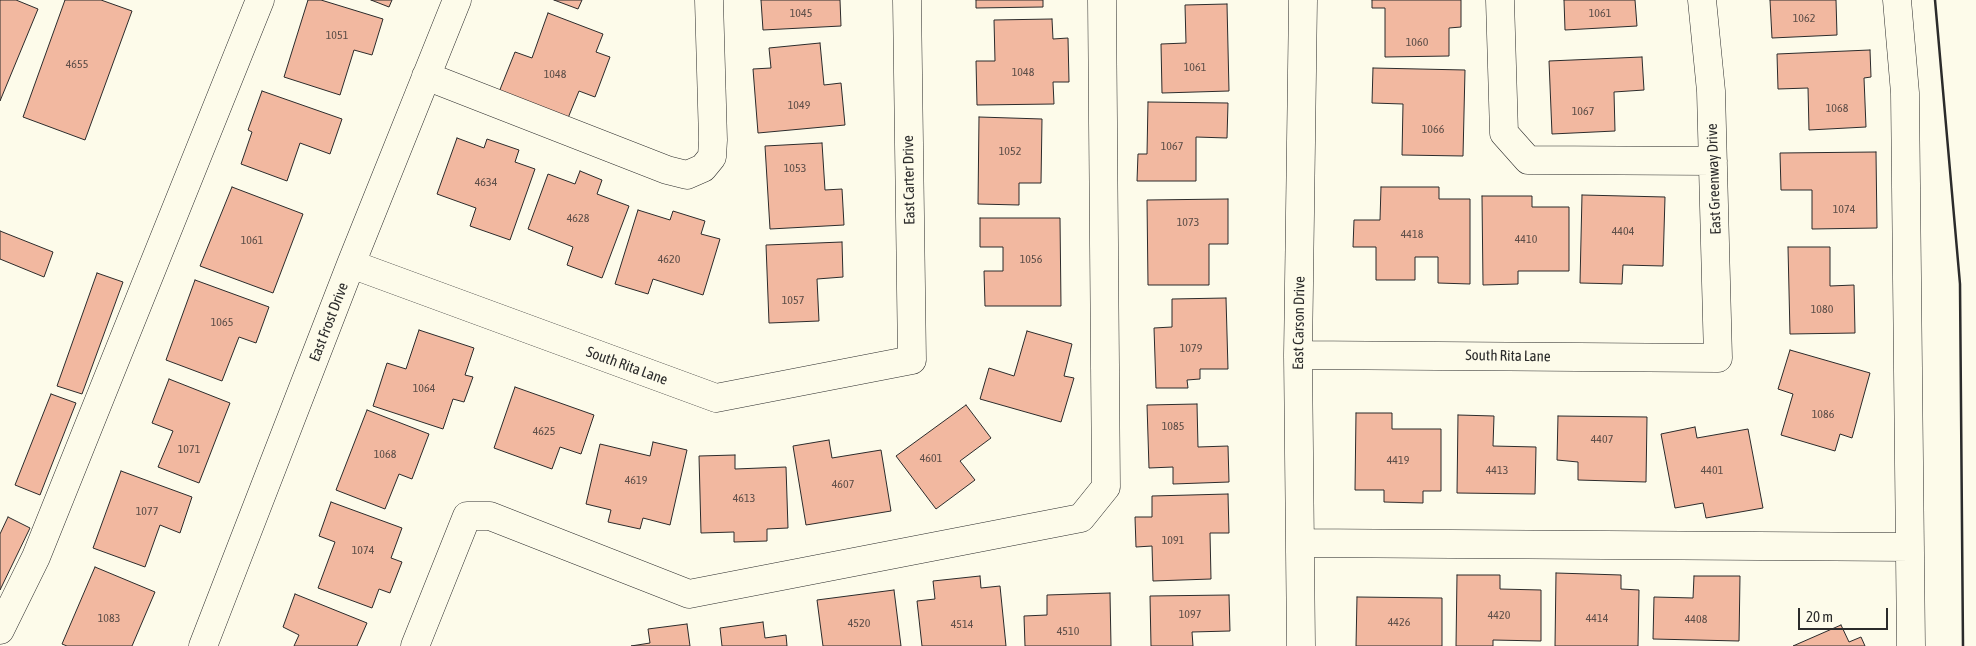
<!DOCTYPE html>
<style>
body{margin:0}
#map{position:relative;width:1976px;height:646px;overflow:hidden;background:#fdfbea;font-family:"Asap Condensed",sans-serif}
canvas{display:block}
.scale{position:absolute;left:1798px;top:608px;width:90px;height:22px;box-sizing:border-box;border:2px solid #2b2b2b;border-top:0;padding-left:6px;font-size:15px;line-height:18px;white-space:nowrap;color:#2b2b2b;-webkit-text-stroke:4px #fdfbea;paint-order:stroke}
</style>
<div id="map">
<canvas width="1976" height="646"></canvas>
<div class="scale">20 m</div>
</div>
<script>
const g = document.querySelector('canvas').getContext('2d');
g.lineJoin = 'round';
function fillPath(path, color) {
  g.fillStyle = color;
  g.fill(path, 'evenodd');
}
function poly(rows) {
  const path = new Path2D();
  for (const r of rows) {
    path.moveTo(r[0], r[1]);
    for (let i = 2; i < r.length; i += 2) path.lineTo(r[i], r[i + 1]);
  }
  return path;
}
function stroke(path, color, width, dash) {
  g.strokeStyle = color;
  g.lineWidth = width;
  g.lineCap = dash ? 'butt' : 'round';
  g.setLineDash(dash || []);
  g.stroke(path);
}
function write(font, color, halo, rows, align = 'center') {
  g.font = font + ' "Asap Condensed",sans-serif';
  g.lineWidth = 4;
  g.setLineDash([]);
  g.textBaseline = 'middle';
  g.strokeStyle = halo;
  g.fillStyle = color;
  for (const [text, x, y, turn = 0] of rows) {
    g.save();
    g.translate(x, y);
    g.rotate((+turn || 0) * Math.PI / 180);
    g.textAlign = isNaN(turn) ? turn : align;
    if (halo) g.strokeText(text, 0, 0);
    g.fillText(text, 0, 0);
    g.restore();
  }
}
const building = poly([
 [0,0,16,0,38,9,0,101,0,0],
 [65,0,101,0,132,11,85,140,23,117,65,0],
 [308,0,321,0,383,19,372,55,354,50,340,95,284,77,308,0],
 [371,0,392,0,389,7,371,0],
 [554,0,582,0,578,9,554,0],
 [761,0,840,0,841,26,763,30,761,0],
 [976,0,1043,0,1043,7,976,8,976,0],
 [1372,0,1461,0,1461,27,1449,28,1449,56,1385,57,1385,8,1372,8,1372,0],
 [1564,0,1635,0,1637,26,1565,30,1564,0],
 [1770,0,1836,0,1837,35,1772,38,1770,0],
 [1227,4,1229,91,1162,93,1161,44,1186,43,1185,5,1227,4],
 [548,13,603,34,596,52,610,57,595,97,579,91,568,118,499,92,515,52,532,58,548,13],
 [1052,19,1053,39,1068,38,1069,82,1053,82,1054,104,977,105,976,61,995,61,994,20,1052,19],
 [820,43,824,85,841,83,845,125,758,133,753,69,771,68,769,48,820,43],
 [1870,50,1871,77,1864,78,1866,127,1809,130,1808,88,1778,89,1777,54,1870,50],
 [1642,57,1644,90,1614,92,1615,131,1552,134,1549,61,1642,57],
 [1373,68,1465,70,1463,156,1402,155,1403,104,1372,103,1373,68],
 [262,91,342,119,330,154,300,143,287,181,241,164,252,132,248,130,262,91],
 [1148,102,1228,103,1227,138,1196,137,1196,181,1137,181,1138,154,1147,154,1148,102],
 [979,117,1042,119,1041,183,1019,183,1019,205,978,204,979,117],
 [457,138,484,148,487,139,519,150,515,162,535,169,510,240,470,226,476,208,437,194,457,138],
 [822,143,825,190,842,189,844,225,770,229,765,146,822,143],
 [1876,152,1877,228,1812,229,1812,190,1781,190,1780,153,1876,152],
 [580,171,602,180,597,194,629,206,602,278,567,265,573,247,528,229,548,174,575,184,580,171],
 [232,187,303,214,273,293,200,266,232,187],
 [1381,187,1439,187,1439,199,1470,199,1470,284,1438,283,1438,257,1415,257,1415,280,1376,280,1376,247,1353,247,1354,220,1380,220,1381,187],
 [1582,195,1665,197,1663,266,1623,265,1622,284,1580,283,1582,195],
 [1482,196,1532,196,1532,207,1569,207,1569,271,1518,271,1518,284,1483,285,1482,196],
 [1228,199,1228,244,1209,244,1209,285,1148,285,1147,200,1228,199],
 [638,210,670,220,673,211,705,221,701,234,720,239,703,295,653,279,648,294,615,284,638,210],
 [980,218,1060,218,1061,306,985,306,984,271,1003,271,1003,247,980,247,980,218],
 [0,231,53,252,44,277,0,259,0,231],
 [842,242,843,277,817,279,819,321,769,323,766,245,842,242],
 [1788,247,1830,247,1830,286,1854,285,1855,333,1790,334,1788,247],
 [97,273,123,282,82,394,57,386,97,273],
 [195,280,269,307,256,343,239,337,222,381,166,360,195,280],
 [1226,298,1228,369,1200,369,1200,379,1187,380,1188,388,1156,388,1154,328,1172,327,1172,299,1226,298],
 [419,330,474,348,465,375,473,377,464,402,453,399,443,429,373,406,387,363,406,369,419,330],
 [1027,331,1072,344,1064,376,1074,378,1061,422,980,399,989,368,1014,376,1027,331],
 [1790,350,1870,373,1852,438,1840,434,1835,451,1781,435,1793,394,1778,389,1790,350],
 [169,379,230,403,199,483,158,467,173,431,152,423,169,379],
 [515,387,594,415,581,454,560,447,552,469,494,448,515,387],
 [51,394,76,403,40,495,15,485,51,394],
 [1197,404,1198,447,1228,446,1229,482,1173,484,1173,467,1149,468,1147,405,1197,404],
 [966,405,991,438,960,461,975,480,936,509,896,456,966,405],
 [367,410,429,434,412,479,399,474,385,509,336,490,367,410],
 [1356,413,1392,413,1392,429,1441,429,1441,491,1423,491,1423,503,1384,502,1384,490,1355,490,1356,413],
 [1458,415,1494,416,1493,446,1536,447,1535,494,1457,493,1458,415],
 [1558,416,1647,417,1646,482,1578,480,1578,462,1557,460,1558,416],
 [1695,427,1697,438,1748,429,1763,508,1706,518,1703,503,1675,508,1661,434,1695,427],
 [829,440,832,458,881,450,891,511,806,525,793,446,829,440],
 [653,442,687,450,670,525,643,518,640,529,608,522,611,510,586,504,600,444,650,456,653,442],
 [735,455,735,469,786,467,788,528,767,529,767,541,734,542,734,532,701,533,699,456,735,455],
 [121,471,192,497,180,533,160,525,145,567,93,548,121,471],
 [1228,494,1229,533,1210,533,1211,579,1153,581,1152,546,1136,547,1135,517,1152,517,1152,496,1228,494],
 [331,502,402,528,391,558,402,562,390,593,379,589,372,608,318,588,335,542,319,536,331,502],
 [8,517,30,528,0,590,0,534,8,517],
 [95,567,155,592,132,646,67,646,62,644,95,567],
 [1556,573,1621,575,1621,589,1639,590,1638,646,1555,646,1556,573],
 [1457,575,1500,575,1500,589,1541,590,1541,641,1493,640,1493,646,1456,646,1457,575],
 [980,576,981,588,1000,586,1006,646,922,646,917,601,935,599,933,581,980,576],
 [1694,576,1740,576,1739,641,1653,639,1654,597,1693,598,1694,576],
 [894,590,901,646,823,646,817,600,894,590],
 [1110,593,1111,646,1025,646,1024,616,1047,615,1047,595,1110,593],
 [295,594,367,623,357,646,294,646,299,635,283,627,295,594],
 [1229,595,1230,631,1192,632,1193,646,1151,646,1150,596,1229,595],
 [1357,597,1442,598,1442,646,1356,646,1357,597],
 [763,622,765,638,786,635,787,646,722,646,720,628,763,622],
 [687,624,690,646,631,646,650,643,648,629,687,624],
 [1841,625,1849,642,1861,637,1865,646,1793,646,1841,625]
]);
const minor = poly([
 [1500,0,1504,133,1528,160,1713,161],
 [1897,0,1905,93,1911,646],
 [426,76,667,170,687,175,703,168,712,157,713,140,709,0],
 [351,264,716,398,912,360,907,0],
 [1298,355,1718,358,1711,91,1702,0],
 [1300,543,1910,547],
 [0,630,36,557,260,0],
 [203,646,351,264,457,0],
 [415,646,467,516,490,516,689,594,1081,518,1106,487,1102,0],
 [1301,646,1298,355,1303,0]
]);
const wall = poly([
 [1935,0,1960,284,1963,646]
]);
const numberNames = [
 ["1045",801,13],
 ["1061",1600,13],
 ["1062",1804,18],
 ["1051",337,35],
 ["1060",1417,42],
 ["4655",77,64],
 ["1061",1195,67],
 ["1048",1023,72],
 ["1048",555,74],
 ["1049",799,105],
 ["1068",1837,108],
 ["1067",1583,111],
 ["1066",1433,129],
 ["1067",1172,146],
 ["1052",1010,151],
 ["1053",795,168],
 ["4634",486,182],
 ["1074",1844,209],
 ["4628",578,218],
 ["1073",1188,222],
 ["4404",1623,231],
 ["4418",1412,234],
 ["4410",1526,239],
 ["1061",252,240],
 ["4620",669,259],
 ["1056",1031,259],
 ["1057",793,300],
 ["1080",1822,309],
 ["1065",222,322],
 ["1079",1191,348],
 ["1064",424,388],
 ["1086",1823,414],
 ["1085",1173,426],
 ["4625",544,431],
 ["4407",1602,439],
 ["1071",189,449],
 ["1068",385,454],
 ["4601",931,458],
 ["4419",1398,460],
 ["4413",1497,470],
 ["4401",1712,470],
 ["4619",636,480],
 ["4607",843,484],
 ["4613",744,498],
 ["1077",147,511],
 ["1091",1173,540],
 ["1074",363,550],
 ["1097",1190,614],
 ["4420",1499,615],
 ["1083",109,618],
 ["4414",1597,618],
 ["4408",1696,619],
 ["4426",1399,622],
 ["4520",859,623],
 ["4514",962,624],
 ["4510",1068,631]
];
const streetNames = [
 ["East Greenway Drive",1714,179,-92],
 ["East Carter Drive",909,180,-91],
 ["East Frost Drive",329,322,-69],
 ["East Carson Drive",1299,323,-89],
 ["South Rita Lane",1508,356,1],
 ["South Rita Lane",627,366,20]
];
fillPath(building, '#f2b8a0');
stroke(building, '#2b2b2b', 1);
stroke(minor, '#2b2b2b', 29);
stroke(minor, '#fdfbea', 28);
stroke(wall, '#2b2b2b', 2.5);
write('12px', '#5d4e48', null, numberNames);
write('15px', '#2b2b2b', '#fdfbea', streetNames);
</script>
